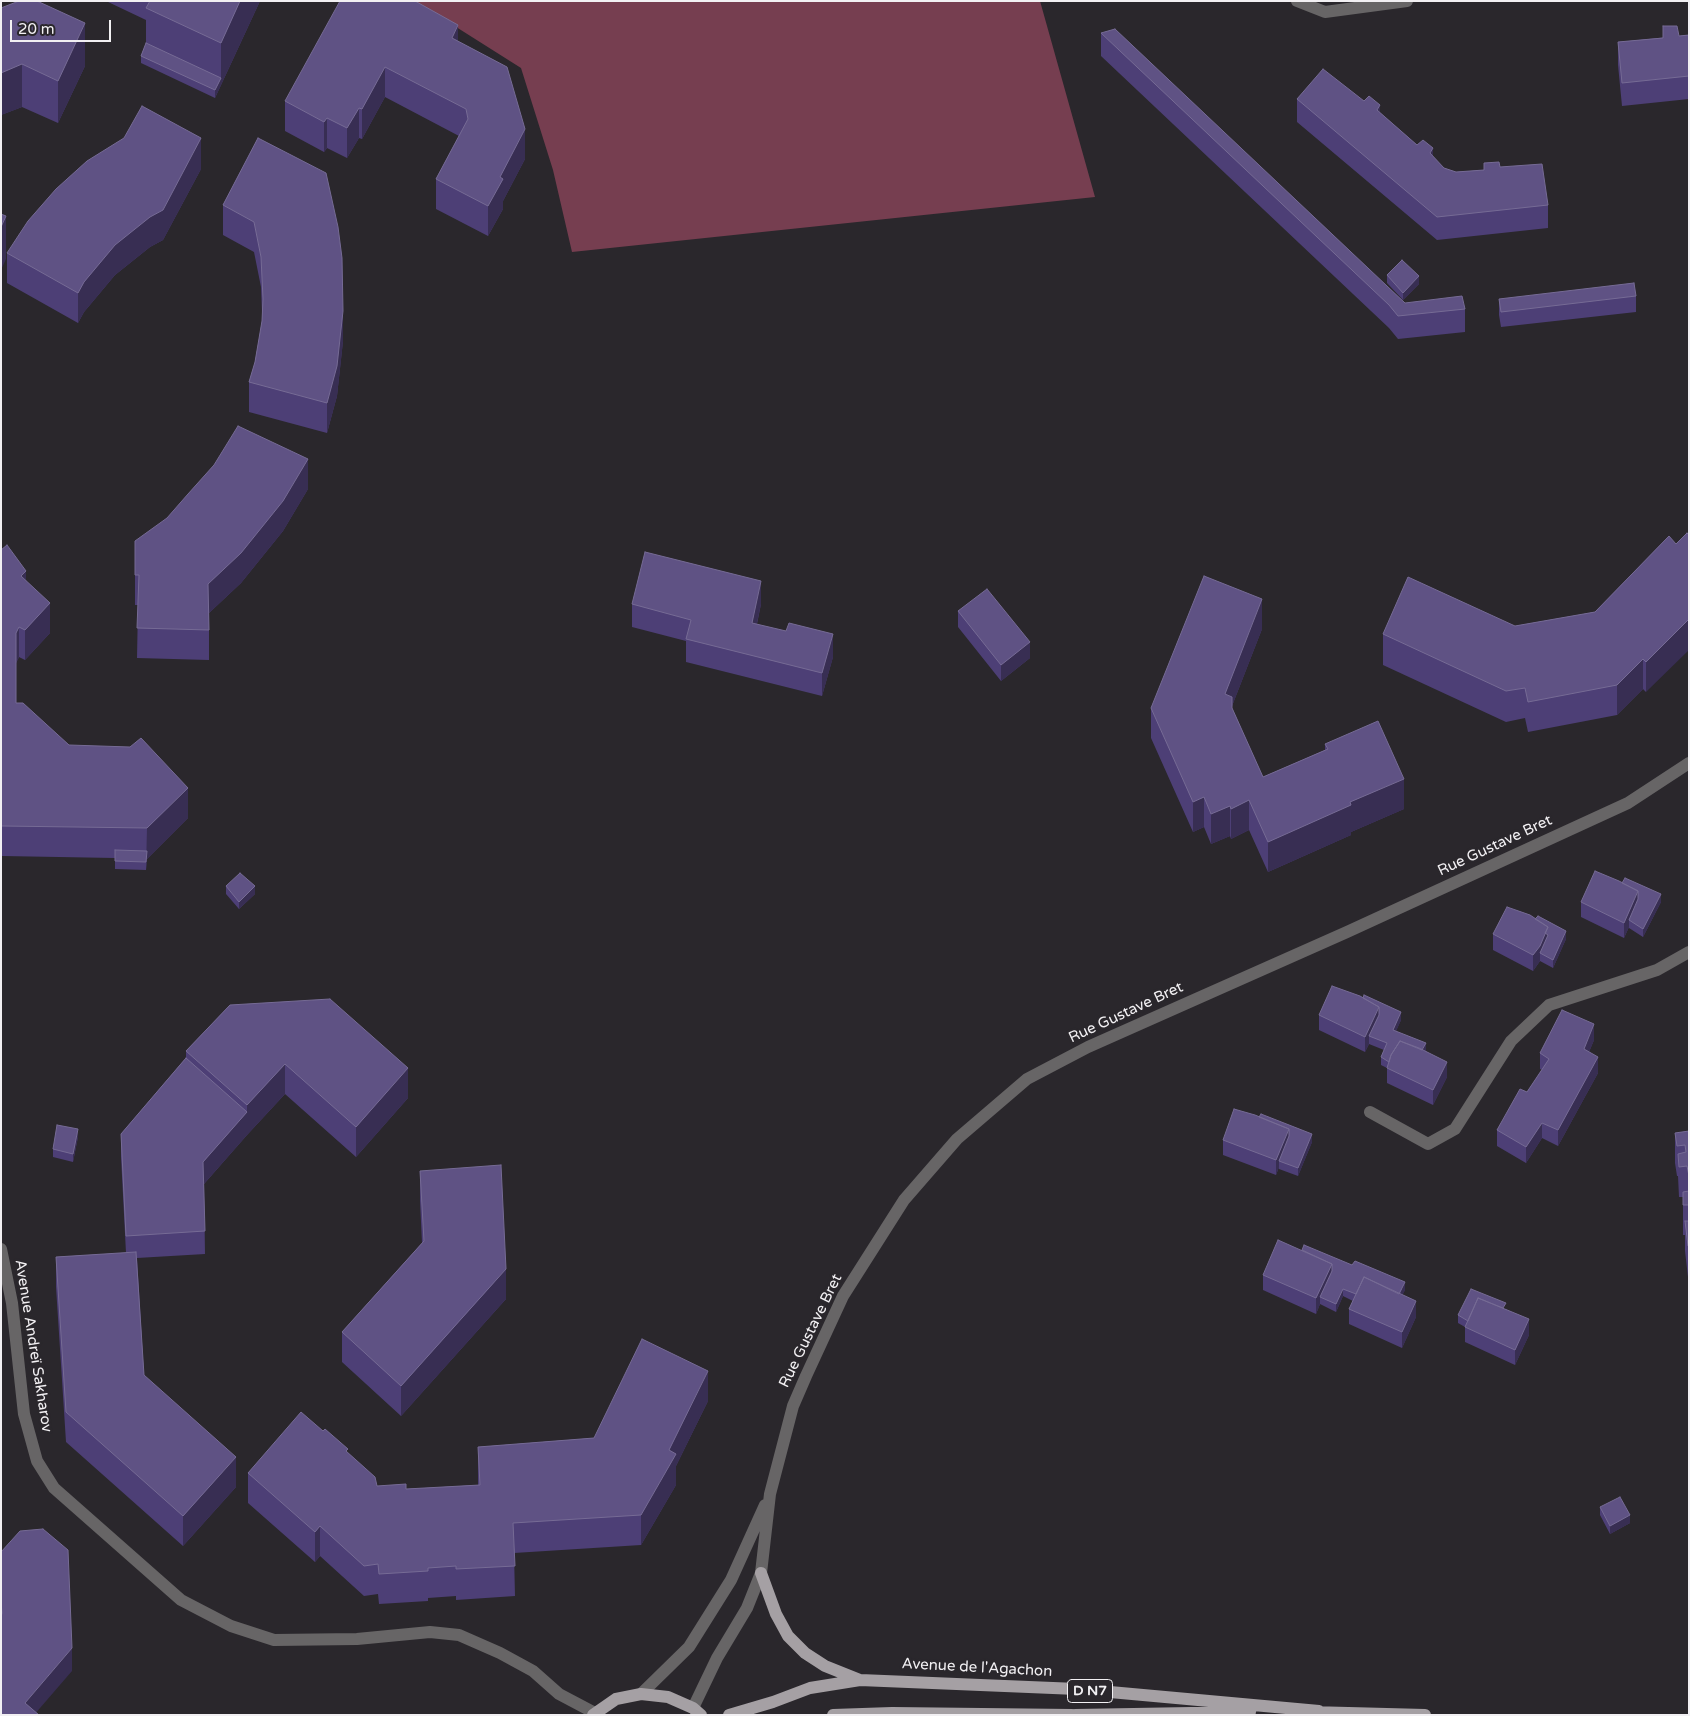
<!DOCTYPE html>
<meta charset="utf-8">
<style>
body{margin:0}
#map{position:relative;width:1690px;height:1716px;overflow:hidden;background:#2a272c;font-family:"Varela Round",sans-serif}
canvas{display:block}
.frame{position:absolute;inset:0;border:2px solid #f2f0f3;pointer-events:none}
.scale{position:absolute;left:10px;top:20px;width:101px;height:22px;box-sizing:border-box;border:2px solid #f2f0f3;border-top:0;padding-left:6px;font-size:15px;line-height:18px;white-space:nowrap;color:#f2f0f3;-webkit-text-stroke:4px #2a272c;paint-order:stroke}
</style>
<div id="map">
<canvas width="1690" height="1716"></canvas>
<div class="frame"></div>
<div class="scale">20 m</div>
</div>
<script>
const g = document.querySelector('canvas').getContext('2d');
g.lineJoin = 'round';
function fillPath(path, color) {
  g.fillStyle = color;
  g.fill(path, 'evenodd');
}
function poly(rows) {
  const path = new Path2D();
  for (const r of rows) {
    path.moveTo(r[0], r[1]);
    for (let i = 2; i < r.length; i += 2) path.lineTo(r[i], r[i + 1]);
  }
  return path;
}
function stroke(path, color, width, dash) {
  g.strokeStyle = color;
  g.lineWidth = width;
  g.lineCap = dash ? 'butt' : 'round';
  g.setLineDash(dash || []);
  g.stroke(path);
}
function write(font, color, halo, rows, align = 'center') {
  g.font = font + ' "Varela Round",sans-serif';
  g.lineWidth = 5;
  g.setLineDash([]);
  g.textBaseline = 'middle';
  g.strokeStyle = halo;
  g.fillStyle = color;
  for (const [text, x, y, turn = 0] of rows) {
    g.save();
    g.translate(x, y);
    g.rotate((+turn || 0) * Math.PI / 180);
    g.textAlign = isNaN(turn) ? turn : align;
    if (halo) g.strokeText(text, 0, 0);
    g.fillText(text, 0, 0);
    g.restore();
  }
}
const green = poly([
 [415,1,1040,1,1095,197,572,252,553,170,521,68]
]);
const minor = poly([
 [1297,1,1325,12,1407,1],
 [1370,1112,1428,1144,1455,1129,1511,1041,1549,1005,1657,970,1689,952],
 [1,1249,12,1303,24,1414,37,1461,54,1488,181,1600,231,1626,274,1640,357,1639,430,1632,459,1635,500,1653,533,1671,559,1694,595,1713],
 [641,1694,689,1647,731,1580,765,1505],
 [693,1708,717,1658,747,1608,761,1573,770,1494,793,1406,806,1376,843,1296,904,1200,957,1139,1027,1079,1088,1047,1347,932,1628,803,1689,763]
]);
const major = poly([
 [761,1573,776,1614,788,1636,805,1653,825,1666,860,1680],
 [1310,1712,1425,1715],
 [593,1715,616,1699,641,1694,668,1697,693,1708,701,1715],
 [729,1715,773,1702,810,1688,860,1680,1077,1689,1319,1711],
 [833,1715,892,1713,1072,1715],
 [1075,1715,1250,1712]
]);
const wall = poly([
 [106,1,260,1,215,98,141,63,141,56,146,43,146,20],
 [1,8,85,66,58,123,22,107,1,115],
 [1101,33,1405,303,1465,309,1465,332,1398,339,1389,328,1101,56],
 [1689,35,1689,99,1622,106,1618,65,1618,42],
 [458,41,525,159,503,201,503,209,488,236,436,209,436,179,459,136,385,97,362,139,359,138,347,158,327,148,324,152,285,131,285,101],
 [1297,99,1364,101,1380,113,1417,145,1433,157,1444,168,1456,172,1484,170,1500,167,1548,205,1548,228,1437,240,1297,122],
 [258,138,343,341,337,396,327,433,249,412,249,382,255,362,262,321,262,313,261,287,254,252,223,235,223,205],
 [201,169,163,240,150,247,115,275,84,312,78,323,7,283,7,253],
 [1387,275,1419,284,1403,300,1387,283],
 [1636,296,1636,312,1501,327,1499,315,1499,299],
 [308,489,283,531,241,583,209,613,209,660,137,658,138,605,135,605,135,541],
 [1669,536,1646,692,1643,689,1617,715,1528,732,1525,718,1506,722,1383,665,1383,634,1515,626,1595,612],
 [1,550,26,580,50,633,25,660,19,657,16,663,16,703,69,745,188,818,147,859,146,870,115,869,115,858,2,856,1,855],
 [632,604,761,604,757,624,833,657,822,696,686,662,686,641,632,627],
 [958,611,1030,658,1001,681,958,627],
 [1262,629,1232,706,1232,708,1263,777,1325,750,1325,744,1404,809,1351,832,1351,835,1268,872,1249,830,1231,839,1230,836,1211,844,1204,827,1193,832,1151,738,1151,708],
 [226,886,255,894,239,909,226,894],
 [1581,902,1661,902,1643,937,1629,928,1629,927,1624,938,1581,917],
 [1493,934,1566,939,1553,968,1540,961,1533,971,1493,950],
 [230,1005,408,1098,356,1157,285,1094,247,1135,204,1184,205,1254,137,1258,144,1375,236,1487,183,1546,66,1442,56,1287,56,1257,126,1253,121,1157,121,1134,186,1058,186,1051],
 [1319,1015,1401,1020,1396,1031,1426,1051,1447,1077,1433,1105,1387,1083,1387,1068,1381,1065,1381,1057,1384,1050,1369,1044,1365,1052,1319,1030],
 [1594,1040,1589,1052,1598,1073,1558,1146,1542,1138,1526,1163,1497,1146,1497,1130,1527,1092,1542,1070,1540,1069,1540,1053],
 [1689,1131,1689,1276,1688,1277,1685,1251,1685,1235,1683,1235,1683,1197,1679,1197,1678,1176,1677,1176,1675,1163,1675,1133],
 [78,1137,73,1162,53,1157,53,1149],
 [1223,1140,1312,1142,1298,1176,1279,1169,1279,1167,1276,1175,1223,1155],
 [420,1171,506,1299,401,1416,342,1362,342,1332,422,1243,420,1201],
 [1302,1250,1405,1290,1402,1295,1416,1317,1402,1348,1349,1324,1349,1309,1353,1301,1343,1296,1336,1312,1320,1304,1316,1314,1263,1290,1263,1275],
 [1506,1309,1529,1335,1515,1365,1465,1342,1465,1327,1458,1323,1458,1315],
 [708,1401,676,1466,676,1485,641,1545,514,1553,515,1596,456,1600,456,1596,428,1598,428,1601,379,1604,378,1594,364,1596,320,1556,315,1562,248,1503,248,1473,348,1453,377,1486,406,1489,478,1485,478,1447,594,1438],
 [1600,1507,1630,1523,1610,1534,1600,1515]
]);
const shadedWall = poly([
 [240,1,260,1,215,98,215,90,221,78,221,43],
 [85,23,85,66,58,123,58,81],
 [458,25,458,55,452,38],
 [22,64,22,107,1,115,1,73],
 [385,67,385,97,362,139,362,109],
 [1380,105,1380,128,1377,110],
 [359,108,359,138,347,158,347,128],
 [327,118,327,148,324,152,324,122],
 [525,129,525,159,503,201,503,209,488,236,488,206,500,177],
 [201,138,201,169,163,240,150,247,115,275,84,312,78,323,78,293,84,282],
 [1433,148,1433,171,1430,153],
 [6,216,6,259,1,270,1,227],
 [1419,276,1419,284,1403,300,1403,293],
 [343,311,343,341,337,396,327,433,327,403],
 [308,459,308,489,283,531,241,583,208,614,208,584],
 [26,571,26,601,21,576],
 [761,581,761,604,752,646,752,623],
 [1262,599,1262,629,1225,724,1225,694],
 [50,603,50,633,25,660,25,630],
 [1689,619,1689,650,1646,692,1646,662],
 [19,627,19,657,16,663,16,633],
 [833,634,833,657,822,696,822,673],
 [1030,642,1030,658,1001,681,1001,665],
 [1643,659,1643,689,1617,715,1617,685],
 [1404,779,1404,809,1351,832,1351,835,1268,872,1268,842,1350,802],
 [188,788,188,818,147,859,146,870,147,828],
 [1204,797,1204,827,1193,832,1193,802],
 [1249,800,1249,830,1231,839,1231,809],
 [1230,806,1230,836,1211,844,1211,814],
 [255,886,255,894,239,909,239,902],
 [1638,891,1638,907,1629,920,1629,927,1624,938,1624,923],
 [1661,894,1661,902,1643,937,1643,929],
 [1548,927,1548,942,1540,953,1540,961,1533,971,1533,955],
 [1566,931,1566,939,1553,968,1553,960],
 [1379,1007,1379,1023,1369,1036,1369,1044,1365,1052,1365,1037],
 [1401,1012,1401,1020,1393,1038,1393,1030],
 [1594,1024,1594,1040,1584,1064,1584,1049],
 [1426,1043,1426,1051,1419,1056],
 [1598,1057,1598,1073,1558,1146,1558,1130],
 [1447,1062,1447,1077,1433,1105,1433,1090],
 [285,1064,285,1094,247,1135,203,1185,203,1162,247,1112,247,1105],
 [408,1068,408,1098,356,1157,356,1127],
 [1542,1123,1542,1138,1526,1163,1526,1147],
 [78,1129,78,1137,73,1162,73,1154],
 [1289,1129,1289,1144,1279,1161,1279,1167,1276,1175,1276,1160],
 [1312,1134,1312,1142,1298,1176,1298,1168],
 [1332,1264,1332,1279,1320,1297,1320,1304,1316,1314,1316,1298],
 [506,1269,506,1299,401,1416,401,1386],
 [1405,1282,1405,1290,1397,1308,1397,1300],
 [1343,1289,1343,1296,1336,1312,1336,1304],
 [1416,1301,1416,1317,1402,1348,1402,1332],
 [1529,1319,1529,1335,1515,1365,1515,1350],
 [708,1371,708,1401,676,1466,676,1485,641,1545,641,1515,669,1450],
 [236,1457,236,1487,183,1546,183,1516],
 [1630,1515,1630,1523,1610,1534,1610,1526],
 [320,1526,320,1556,315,1562,315,1532],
 [72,1648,72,1671,34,1715,25,1703]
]);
const building = poly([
 [19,1,37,1,85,23,58,81,22,64,1,73,1,8,19,1],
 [150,1,240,1,221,43,146,8,150,1],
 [340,1,415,1,458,25,452,38,507,67,525,129,500,177,503,179,488,206,436,179,468,119,466,109,385,67,362,109,359,108,347,128,327,118,324,122,285,101,340,1],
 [1663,26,1677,26,1679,36,1689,35,1689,76,1622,83,1618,42,1663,38,1663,26],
 [1115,29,1405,303,1462,296,1465,309,1398,316,1389,305,1101,33,1115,29],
 [146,43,221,78,215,90,141,56,146,43],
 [1323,69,1364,101,1369,96,1380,105,1377,110,1417,145,1423,140,1433,148,1430,153,1444,168,1456,172,1484,170,1484,163,1499,162,1500,167,1542,164,1548,205,1437,217,1297,99,1323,69],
 [142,106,201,138,163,210,150,217,115,245,84,282,78,293,7,253,28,221,56,189,87,161,124,138,142,106],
 [258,138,326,173,338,227,342,258,343,311,337,366,327,403,249,382,255,362,262,321,263,299,261,257,254,222,223,205,258,138],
 [1,214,6,216,1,227,1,214],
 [1402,260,1419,276,1403,293,1387,275,1402,260],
 [1634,283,1636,296,1501,312,1499,299,1634,283],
 [238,426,308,459,283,501,241,553,208,584,209,630,137,628,139,575,135,575,135,541,167,518,188,494,214,465,238,426],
 [1687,533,1689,535,1689,619,1646,662,1643,659,1617,685,1528,702,1525,688,1506,691,1383,634,1408,577,1515,626,1595,612,1669,536,1676,544,1687,533],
 [7,545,26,571,21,576,50,603,25,630,19,627,16,633,16,703,23,703,69,745,130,747,141,738,188,788,147,828,2,826,1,825,1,550,7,545],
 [645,552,761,581,752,623,786,631,789,623,833,634,822,673,686,639,691,620,632,604,645,552],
 [1204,576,1262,599,1225,694,1232,697,1232,708,1263,777,1328,749,1325,744,1378,721,1404,779,1350,802,1351,805,1268,842,1249,800,1231,809,1230,806,1211,814,1204,797,1193,802,1151,708,1204,576],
 [987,589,1030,642,1001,665,958,611,987,589],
 [115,850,147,851,146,862,115,861,115,850],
 [1595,871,1619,881,1638,891,1624,923,1581,902,1595,871],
 [240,873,255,886,239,902,226,886,240,873],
 [1625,878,1661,894,1643,929,1629,920,1638,899,1638,891,1622,883,1625,878],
 [1507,907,1530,915,1548,927,1540,946,1533,955,1493,934,1507,907],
 [1538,916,1566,931,1553,960,1540,953,1548,935,1545,933,1548,927,1535,919,1538,916],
 [1332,986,1360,996,1379,1007,1365,1037,1319,1015,1332,986],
 [1364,995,1401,1012,1393,1030,1426,1043,1422,1050,1400,1041,1391,1055,1389,1062,1381,1057,1387,1043,1369,1036,1379,1015,1379,1007,1363,998,1364,995],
 [330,999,408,1068,356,1127,285,1064,247,1105,186,1051,230,1005,330,999],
 [1562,1010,1594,1024,1584,1049,1598,1057,1558,1130,1542,1123,1526,1147,1497,1130,1520,1089,1527,1092,1549,1059,1540,1053,1562,1010],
 [1400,1041,1419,1048,1447,1062,1433,1090,1387,1068,1391,1055,1400,1041],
 [186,1058,247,1112,203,1162,205,1231,126,1236,121,1134,186,1058],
 [1234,1109,1255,1115,1289,1129,1276,1160,1223,1140,1234,1109],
 [1261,1114,1312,1134,1298,1168,1279,1161,1289,1136,1289,1129,1259,1117,1261,1114],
 [57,1125,78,1129,73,1154,53,1149,57,1125],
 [1689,1131,1689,1176,1687,1166,1679,1167,1678,1154,1686,1152,1685,1145,1677,1146,1675,1133,1689,1131],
 [501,1165,506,1269,401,1386,342,1332,424,1241,420,1171,501,1165],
 [1689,1191,1689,1205,1683,1205,1683,1192,1689,1191],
 [1685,1221,1689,1221,1689,1246,1688,1246,1685,1221],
 [1278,1240,1332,1264,1316,1298,1263,1275,1278,1240],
 [1304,1245,1352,1265,1355,1261,1405,1282,1399,1294,1364,1277,1356,1294,1343,1289,1336,1304,1320,1297,1332,1271,1332,1264,1302,1250,1304,1245],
 [136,1252,144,1375,236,1457,183,1516,66,1412,56,1257,136,1252],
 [1364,1277,1416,1301,1402,1332,1349,1309,1364,1277],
 [1471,1289,1506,1303,1503,1308,1478,1298,1468,1321,1458,1315,1471,1289],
 [1478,1298,1529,1319,1515,1350,1465,1327,1478,1298],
 [642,1339,708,1371,669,1450,676,1454,641,1515,513,1523,515,1566,456,1569,456,1566,428,1568,428,1571,379,1574,378,1564,364,1566,320,1526,315,1532,248,1473,301,1412,323,1431,325,1429,348,1449,346,1451,375,1477,377,1486,406,1484,406,1489,480,1485,478,1447,594,1438,642,1339],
 [1620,1497,1630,1515,1610,1526,1600,1507,1620,1497],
 [43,1529,68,1550,72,1648,25,1703,39,1715,1,1715,1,1617,2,1613,1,1602,1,1552,20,1531,43,1529]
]);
const shields = [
 [1090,1691,45]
];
const shieldNames = [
 ["D N7",1090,1691]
];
const streetNames = [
 ["Rue Gustave Bret",1495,846,-25],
 ["Rue Gustave Bret",1126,1013,-25],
 ["Rue Gustave Bret",811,1331,-64],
 ["Avenue Andreï Sakharov",33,1346,81],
 ["Avenue de l'Agachon",977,1668,3]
];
fillPath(green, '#763e50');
stroke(minor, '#676566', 12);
stroke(major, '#a5a0a4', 12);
fillPath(wall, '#4d3f76');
fillPath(shadedWall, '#382e53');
fillPath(building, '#5f5284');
stroke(building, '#766b95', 1);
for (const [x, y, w] of shields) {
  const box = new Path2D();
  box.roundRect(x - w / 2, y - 11.5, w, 23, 4);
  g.fillStyle = '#2a272c';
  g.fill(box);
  stroke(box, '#f2f0f3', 1);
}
write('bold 14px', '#f2f0f3', null, shieldNames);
write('15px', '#f2f0f3', '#2a272c', streetNames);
</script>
